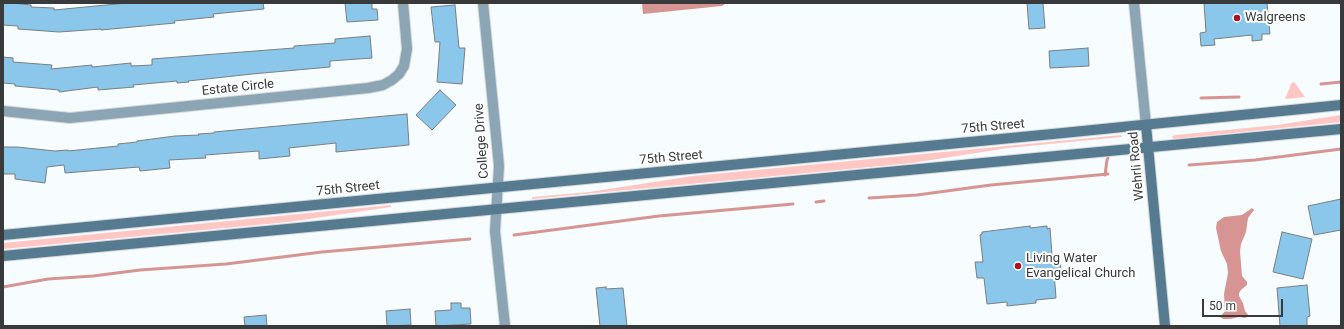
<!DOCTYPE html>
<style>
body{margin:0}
#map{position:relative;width:1344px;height:329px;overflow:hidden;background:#f7fcff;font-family:Roboto,sans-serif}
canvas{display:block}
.frame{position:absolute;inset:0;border:4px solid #383a3c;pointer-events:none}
.scale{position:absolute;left:1202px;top:299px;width:81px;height:18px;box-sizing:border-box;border:2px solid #383a3c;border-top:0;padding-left:5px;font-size:12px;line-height:14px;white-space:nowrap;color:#383a3c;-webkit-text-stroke:3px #fff;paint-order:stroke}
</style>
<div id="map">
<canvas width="1344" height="329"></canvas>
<div class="frame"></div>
<div class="scale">50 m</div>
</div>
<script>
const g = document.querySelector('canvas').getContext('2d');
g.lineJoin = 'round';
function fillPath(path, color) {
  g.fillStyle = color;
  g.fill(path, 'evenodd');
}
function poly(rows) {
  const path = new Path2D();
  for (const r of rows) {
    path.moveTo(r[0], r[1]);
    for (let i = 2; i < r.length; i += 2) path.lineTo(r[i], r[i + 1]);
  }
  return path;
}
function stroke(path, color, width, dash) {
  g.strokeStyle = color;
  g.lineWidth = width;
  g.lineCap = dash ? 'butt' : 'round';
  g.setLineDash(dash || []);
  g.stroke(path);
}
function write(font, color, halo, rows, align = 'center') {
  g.font = font + ' Roboto,sans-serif';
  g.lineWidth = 4;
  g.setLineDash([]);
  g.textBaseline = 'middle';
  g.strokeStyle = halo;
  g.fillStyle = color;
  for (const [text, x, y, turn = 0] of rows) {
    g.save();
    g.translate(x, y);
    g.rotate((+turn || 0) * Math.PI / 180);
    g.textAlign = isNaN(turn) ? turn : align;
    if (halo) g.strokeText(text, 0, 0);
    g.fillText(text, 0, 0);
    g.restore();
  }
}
const green = poly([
 [1293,82,1295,83,1305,97,1285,99,1291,84],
 [1341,115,1341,122,1173,139,1172,136,1176,135,1277,125],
 [1121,135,1122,137,1008,148,912,163,532,199,532,197,589,192,693,176],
 [391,205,391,207,288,222,3,249,3,243]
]);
const water = poly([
 [642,3,726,3,722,6,643,14],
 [1252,208,1254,210,1248,218,1246,232,1241,244,1240,251,1242,276,1247,282,1247,285,1241,290,1239,293,1239,296,1243,303,1245,311,1249,316,1245,318,1239,317,1230,319,1223,319,1220,317,1225,311,1224,294,1228,273,1227,264,1221,251,1216,228,1217,222,1224,217,1242,215]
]);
const stream = poly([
 [1321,84,1341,82],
 [1201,98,1239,97],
 [1189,165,1255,160,1341,149],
 [1105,175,1107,160,1108,158],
 [869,198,917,195,991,185,1108,174],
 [816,202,824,201],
 [514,235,659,216,793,204],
 [3,287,48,279,93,276,140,270,226,264,322,252,470,239]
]);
const building = poly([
 [3,3,13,3,31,5,31,7,54,8,54,10,127,3,263,3,264,9,213,14,214,17,174,21,175,23,101,30,101,29,59,32,18,29,18,26,3,25,3,3],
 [345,3,372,3,372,9,377,9,378,20,347,22,345,3],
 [1027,3,1043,3,1045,28,1029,29,1027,3],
 [1204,3,1267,3,1270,34,1262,34,1262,40,1252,41,1252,35,1214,39,1215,45,1201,46,1200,33,1206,32,1204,3],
 [455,5,459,48,465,48,462,84,437,82,440,42,435,42,431,7,455,5],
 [370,36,372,58,330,61,330,67,252,74,188,81,189,82,177,83,177,81,133,85,134,87,98,90,98,87,59,92,59,90,15,86,15,84,3,83,3,57,13,58,13,62,52,65,51,69,92,65,92,67,131,63,131,66,152,65,152,59,294,48,294,46,335,43,335,39,370,36],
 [1088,48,1089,66,1050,68,1049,51,1088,48],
 [440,90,456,105,432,130,416,115,440,90],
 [407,114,409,145,336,152,336,143,289,148,290,156,259,159,259,151,205,155,206,158,169,160,170,168,140,171,139,167,65,173,64,165,47,167,45,183,15,179,15,174,3,174,3,147,17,147,55,151,68,150,68,151,118,146,118,144,137,142,137,141,175,136,199,135,198,134,214,133,214,132,407,114],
 [1341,199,1341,230,1314,235,1308,206,1341,199],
 [1030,226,1030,228,1047,226,1047,229,1050,228,1052,255,1060,255,1061,271,1054,271,1056,298,1036,300,1036,303,1007,306,1007,302,987,304,984,278,977,278,975,262,983,262,980,235,982,234,982,232,1030,226],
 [1282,232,1312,239,1303,279,1273,272,1282,232],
 [1307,285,1310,316,1307,317,1307,326,1280,326,1277,288,1307,285],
 [606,287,606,289,623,288,627,326,600,326,596,288,606,287],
 [451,303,461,303,461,308,470,308,471,324,436,326,435,311,451,310,451,303],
 [410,309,411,325,387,326,386,311,410,309],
 [266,315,267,326,245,326,244,317,266,315]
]);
const minor = poly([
 [483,3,499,166,495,231,505,326],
 [3,111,70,118,368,88,383,85,392,80,399,74,404,66,407,49,403,3]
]);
const tertiary = poly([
 [1134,3,1146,125]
]);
const secondary = poly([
 [1146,125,1165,326],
 [3,235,1063,133,1341,105],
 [3,256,1341,129]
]);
const markers = [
 [1237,18,4,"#a91325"],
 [1018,266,4,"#a91325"]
];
const poiNames = [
 ["Walgreens",1245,18],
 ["Living Water",1026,259],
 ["Evangelical Church",1026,274]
];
const streetNames = [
 ["Estate Circle",238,88,-6],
 ["75th Street",993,127,-5],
 ["College Drive",482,141,-94],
 ["75th Street",671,158,-5],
 ["Wehrli Road",1137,166,-95],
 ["75th Street",348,189,-6]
];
fillPath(green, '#fec7c3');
fillPath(water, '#d69592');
stroke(stream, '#d69592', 3);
fillPath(building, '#8bc7ea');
stroke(building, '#797f82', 1);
stroke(minor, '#d5d9dc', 12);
stroke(tertiary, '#d5d9dc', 12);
stroke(secondary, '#d5d9dc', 12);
stroke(minor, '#8ca5b4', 10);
stroke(tertiary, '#8ca5b4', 10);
stroke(secondary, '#567b91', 10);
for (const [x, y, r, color] of markers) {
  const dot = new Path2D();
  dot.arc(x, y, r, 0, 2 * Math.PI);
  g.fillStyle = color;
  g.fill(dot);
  stroke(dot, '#fff', 1.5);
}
write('13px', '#383a3c', '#fff', poiNames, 'left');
write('13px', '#383a3c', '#fff', streetNames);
</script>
